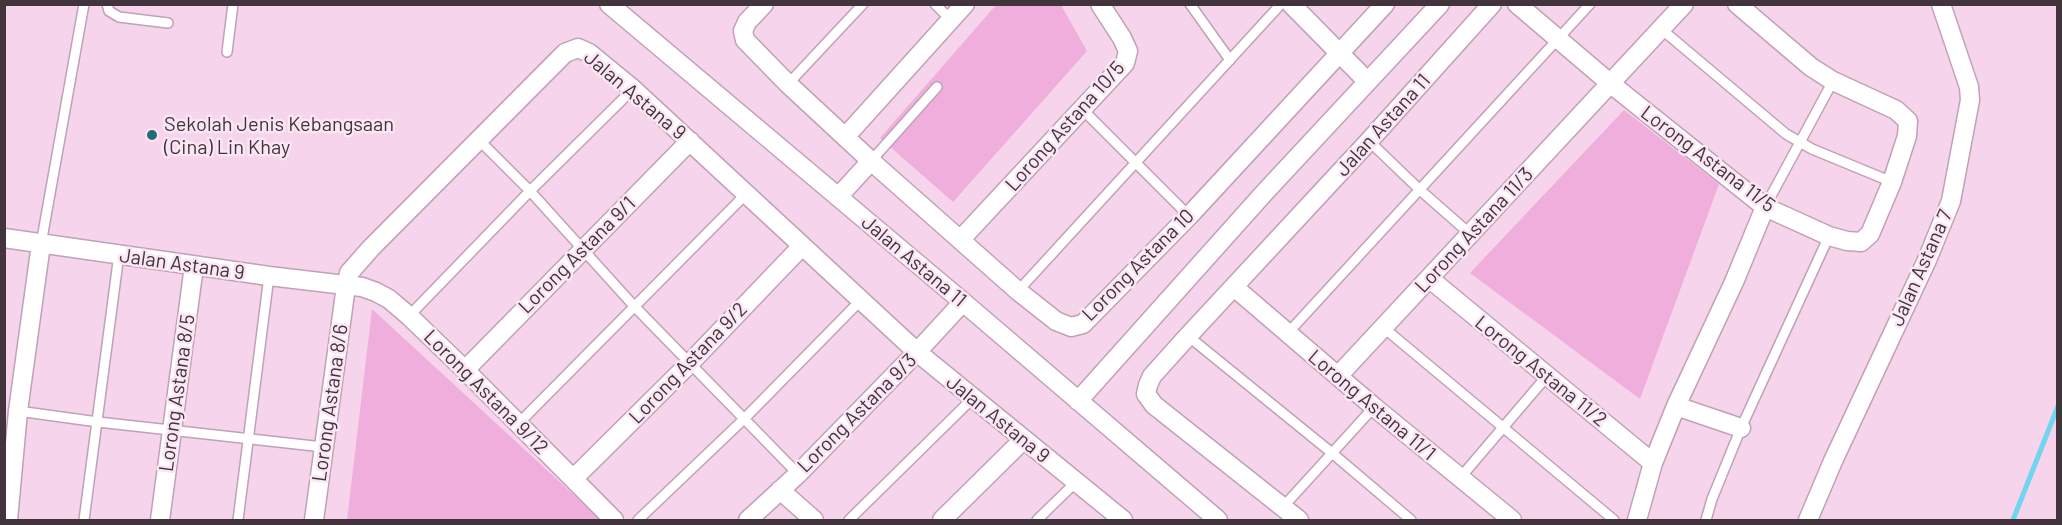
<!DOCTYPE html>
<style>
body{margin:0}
#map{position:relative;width:2062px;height:525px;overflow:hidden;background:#f6d4eb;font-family:Barlow,sans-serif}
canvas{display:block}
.frame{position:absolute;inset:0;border:6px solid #41343d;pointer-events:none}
</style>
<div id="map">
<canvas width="2062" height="525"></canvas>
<div class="frame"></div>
</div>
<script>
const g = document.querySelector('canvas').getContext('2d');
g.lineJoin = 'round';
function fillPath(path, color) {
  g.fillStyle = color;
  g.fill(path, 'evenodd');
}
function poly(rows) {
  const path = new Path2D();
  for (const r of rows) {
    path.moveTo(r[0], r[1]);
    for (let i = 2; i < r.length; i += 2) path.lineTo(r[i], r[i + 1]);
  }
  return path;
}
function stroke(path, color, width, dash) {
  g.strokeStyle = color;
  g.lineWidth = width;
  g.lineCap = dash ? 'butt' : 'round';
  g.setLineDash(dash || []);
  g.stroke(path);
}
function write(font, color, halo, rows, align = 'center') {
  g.font = font + ' Barlow,sans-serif';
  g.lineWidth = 5;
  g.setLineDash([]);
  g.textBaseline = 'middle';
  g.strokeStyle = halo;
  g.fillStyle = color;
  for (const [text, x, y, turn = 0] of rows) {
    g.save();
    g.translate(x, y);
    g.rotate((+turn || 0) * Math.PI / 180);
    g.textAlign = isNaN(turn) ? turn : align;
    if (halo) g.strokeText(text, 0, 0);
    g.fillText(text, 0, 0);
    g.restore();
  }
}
const green = poly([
 [996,5,1061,5,1087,51,953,202,880,138],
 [1624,110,1719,184,1640,399,1470,273],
 [372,309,601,520,347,520]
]);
const stream = poly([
 [2013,520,2058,406]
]);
const lane = poly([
 [107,4,109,11,119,17,168,23],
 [935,4,951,20],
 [1190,4,1230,60],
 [1660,28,1786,134,1812,149,1892,182],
 [227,52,233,4],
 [788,84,863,4],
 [1083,110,1189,216],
 [479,140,530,191,634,306,798,474],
 [1369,141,1420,190,1469,233],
 [871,161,937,87],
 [1765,207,1833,81],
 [41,244,84,4],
 [1018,291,1281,4],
 [409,316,530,191,633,89],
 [1384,328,1614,520],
 [1287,334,1590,4],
 [1188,336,1332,453,1411,520],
 [18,411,98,422,323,447],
 [518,424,747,193],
 [1460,478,1547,376],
 [1283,507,1374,407],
 [84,520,119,254],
 [238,520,269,276],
 [638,520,744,419,861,300],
 [849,520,972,399],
 [1037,520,1076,482],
 [1706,520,1712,499,1741,428,1829,236]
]);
const street = poly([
 [609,4,963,302,1218,520],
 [764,4,747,22,743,31,745,40,788,84,871,161,1018,291,1056,321,1071,327,1083,324,1189,216,1385,4],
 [1291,4,1367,81],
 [1517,4,1611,84,1765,207,1829,236,1847,241,1861,242,1870,234,1892,182,1907,136,1908,121,1896,110,1833,81,1811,67,1737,4],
 [846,136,965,4],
 [838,197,871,161],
 [4,238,269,276,362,287,376,292,389,299,409,316,465,370,614,520],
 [961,239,1125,63,1128,51,1122,38,1100,4],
 [1430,279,1653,463],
 [1234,287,1374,407,1512,520],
 [465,370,690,141],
 [1338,376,1684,4],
 [1078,401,1265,192,1440,4],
 [1676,406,1741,428],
 [574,478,690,363,802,246],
 [780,490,814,520],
 [8,520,18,411,41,244],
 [160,520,194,266],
 [314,520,346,286,349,273,371,248,565,53,578,48,589,53,633,89,917,352,1123,520],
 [748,520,798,474,917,352,963,302],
 [942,520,1023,440],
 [1299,520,1154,405,1146,394,1148,385,1152,376,1188,336,1369,141,1492,4],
 [1637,520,1653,463,1676,406,1734,282,1765,207],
 [1808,520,1833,461,1927,260,1951,201,1970,100,1969,87,1941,4]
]);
const markers = [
 [152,135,6,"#226978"]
];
const streetNames = [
 ["Jalan Astana 9",635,95,40],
 ["Jalan Astana 11",1383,125,-48],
 ["Lorong Astana 10/5",1065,126,-48],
 ["Lorong Astana 11/5",1708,159,37],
 ["Lorong Astana 11/3",1474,230,-47],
 ["Lorong Astana 9/1",577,255,-45],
 ["Jalan Astana 11",914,261,40],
 ["Jalan Astana 9",182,264,8],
 ["Lorong Astana 10",1138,265,-45],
 ["Jalan Astana 7",1921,268,-66],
 ["Lorong Astana 9/2",688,363,-46],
 ["Lorong Astana 11/2",1541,371,39],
 ["Lorong Astana 9/12",486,392,45],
 ["Lorong Astana 8/5",177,393,-82],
 ["Lorong Astana 8/6",330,403,-82],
 ["Lorong Astana 11/1",1372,405,40],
 ["Lorong Astana 9/3",857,413,-45],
 ["Jalan Astana 9",998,419,39]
];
const poiNames = [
 ["Sekolah Jenis Kebangsaan",164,124],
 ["(Cina) Lin Khay",164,147]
];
fillPath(green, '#f0aedc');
stroke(stream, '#71d6ed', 5);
stroke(lane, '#c1a1b6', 12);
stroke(street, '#c1a1b6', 21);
stroke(lane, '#fff', 9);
stroke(street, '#fff', 18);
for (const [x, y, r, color] of markers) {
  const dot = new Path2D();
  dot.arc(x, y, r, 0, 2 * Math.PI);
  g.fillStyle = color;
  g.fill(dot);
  stroke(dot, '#fbe6f4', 2);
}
write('20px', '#41343d', '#fbe6f4', streetNames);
write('20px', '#41343d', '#fbe6f4', poiNames, 'left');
</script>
